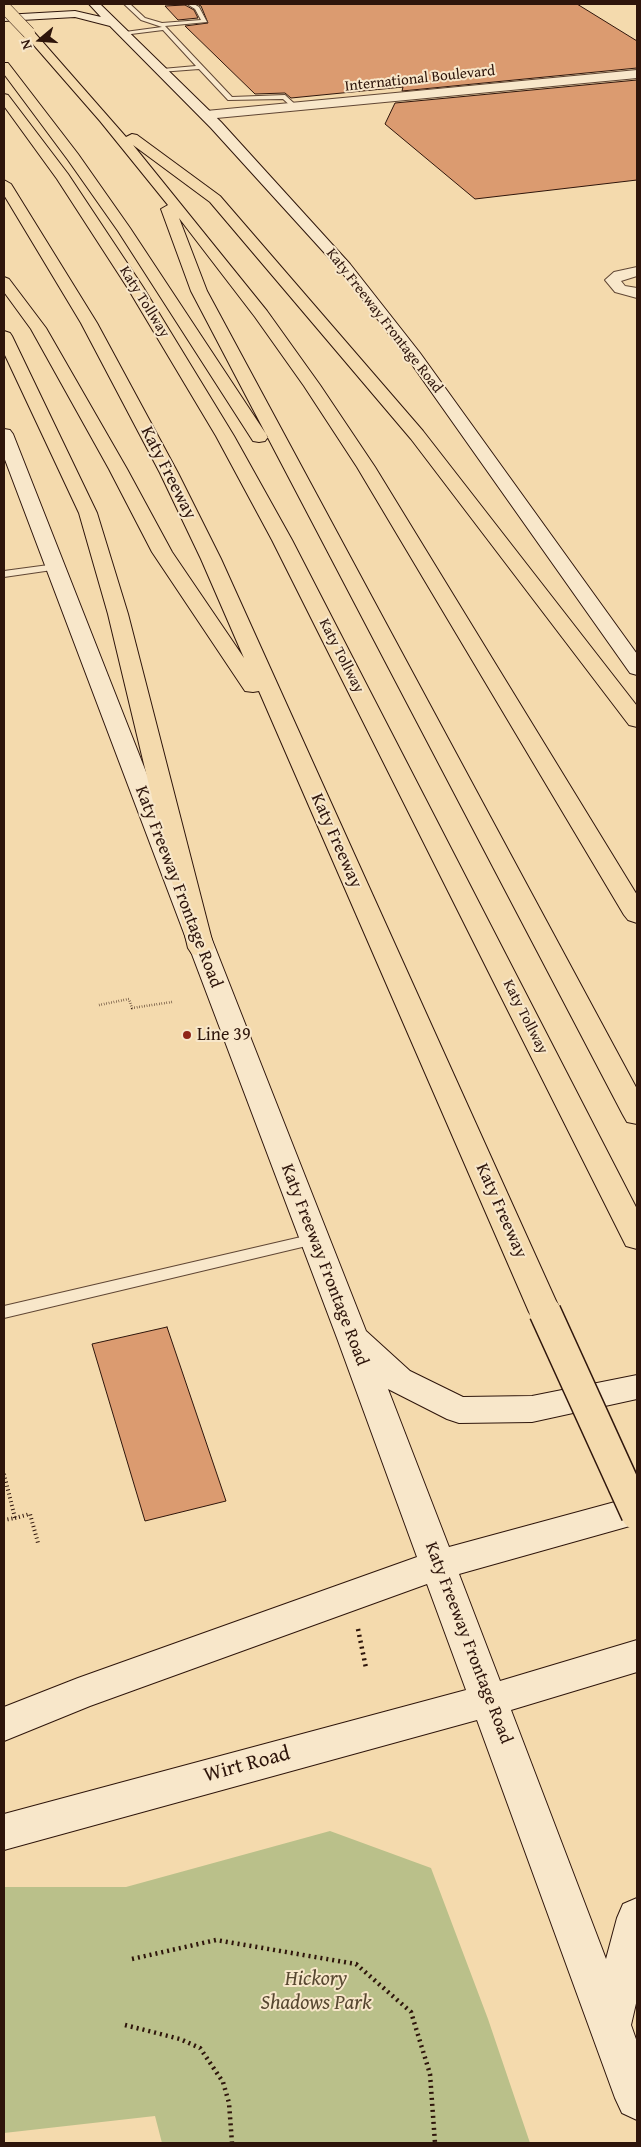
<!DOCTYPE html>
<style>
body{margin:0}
#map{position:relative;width:641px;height:2147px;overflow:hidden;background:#f4daad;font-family:"Gentium Book Plus",serif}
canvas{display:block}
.frame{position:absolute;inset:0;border:5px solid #2e150b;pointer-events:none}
.north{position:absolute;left:15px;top:15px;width:50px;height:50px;-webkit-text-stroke:4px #f8e7ca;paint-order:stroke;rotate:252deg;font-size:14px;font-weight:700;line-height:20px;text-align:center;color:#2e150b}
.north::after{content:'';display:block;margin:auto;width:18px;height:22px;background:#2e150b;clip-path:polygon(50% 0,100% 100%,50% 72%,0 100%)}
</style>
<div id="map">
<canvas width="641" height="2147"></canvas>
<div class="frame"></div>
<div class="north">N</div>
</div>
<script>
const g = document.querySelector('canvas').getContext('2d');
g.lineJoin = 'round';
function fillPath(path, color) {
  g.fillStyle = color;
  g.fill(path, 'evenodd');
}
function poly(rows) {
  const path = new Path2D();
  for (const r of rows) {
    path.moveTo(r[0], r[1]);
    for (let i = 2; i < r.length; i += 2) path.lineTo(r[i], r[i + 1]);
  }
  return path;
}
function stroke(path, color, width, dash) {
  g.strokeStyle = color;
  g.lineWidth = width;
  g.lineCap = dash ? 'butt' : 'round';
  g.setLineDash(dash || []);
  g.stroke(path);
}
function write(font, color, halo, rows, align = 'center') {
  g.font = font + ' "Gentium Book Plus",serif';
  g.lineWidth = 4;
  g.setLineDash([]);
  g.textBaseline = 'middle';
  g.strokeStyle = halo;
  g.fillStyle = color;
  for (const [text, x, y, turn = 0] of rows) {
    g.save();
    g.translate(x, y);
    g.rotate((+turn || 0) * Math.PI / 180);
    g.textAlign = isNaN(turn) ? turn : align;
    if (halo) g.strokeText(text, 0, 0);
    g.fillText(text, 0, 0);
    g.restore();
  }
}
const green = poly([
 [330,1831,431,1868,488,2019,530,2143,162,2143,155,2116,4,2133,4,1887,126,1887]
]);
const building = poly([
 [197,4,577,4,637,41,637,68,402,91,403,87,291,98,285,93,255,94,185,26,208,23,201,6,197,4],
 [185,5,194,10,198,18,178,20,165,6,185,5],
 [637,80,637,180,475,199,385,124,395,103,637,80],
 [167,1327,226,1501,145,1521,92,1344,167,1327]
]);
const pathFar2 = poly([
 [99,1005,129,999,132,1008,172,1002]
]);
const pathFar1 = poly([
 [4,1474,15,1518,4,1520],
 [15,1518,30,1514,38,1543]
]);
const path = poly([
 [358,1629,366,1668],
 [132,1959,216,1940,356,1964,411,2012,430,2074,435,2143],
 [125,2025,180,2039,200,2048,223,2082,229,2103,232,2143]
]);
const service = poly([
 [124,4,130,4,145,18,162,23,201,20,195,9,187,4,194,4,199,7,207,22,165,26,232,97,285,95,298,107,293,108,283,99,228,100,199,69,160,72,162,69,196,66,163,30,123,35,125,32,162,27,141,20,124,4],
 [56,564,61,567,59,569,4,577,4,571,56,564],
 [314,1234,319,1235,322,1239,319,1243,4,1318,4,1306,314,1234]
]);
const minor = poly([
 [637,70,637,78,206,119,200,115,206,111,637,70],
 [637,267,637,276,621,281,625,286,637,288,637,298,615,292,605,280,614,272,637,267]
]);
const secondary = poly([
 [89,4,100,4,221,122,350,264,420,353,637,654,637,675,630,673,408,359,340,270,211,128,110,26,75,17,4,21,4,15,75,11,101,17,89,4],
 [4,429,10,430,13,434,366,1331,410,1371,463,1397,532,1396,637,1375,637,1399,532,1422,459,1423,447,1419,388,1389,449,1547,637,1496,637,1524,459,1574,500,1681,637,1640,637,1672,511,1710,606,1959,617,1918,623,1904,637,1898,637,1999,631,2025,637,2042,637,2120,622,2113,615,2098,477,1720,4,1850,4,1814,466,1690,427,1584,90,1706,4,1741,4,1707,78,1678,417,1557,337,1338,4,457,4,429]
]);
const motorway = poly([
 [29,30,33,31,126,137,132,134,137,135,220,196,423,431,637,706,637,727,629,725,411,439,210,202,133,145,267,311,320,385,375,467,637,895,637,923,628,920,624,915,357,467,304,386,255,317,179,218,207,291,637,1089,637,1124,627,1122,623,1115,191,291,161,209,168,205,100,121,25,35,23,33,25,31,29,30],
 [4,63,8,63,78,154,130,228,268,437,265,441,259,442,253,441,118,231,68,160,4,74,4,63],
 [4,94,8,95,68,174,143,287,234,436,292,540,637,1209,637,1249,626,1246,622,1238,272,540,216,436,127,287,57,179,4,106,4,94],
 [4,180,11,184,97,323,178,473,221,559,561,1312,556,1320,545,1324,534,1320,529,1312,259,691,253,692,245,691,152,552,109,469,31,329,4,292,4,277,9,279,46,328,127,469,172,552,244,658,201,559,160,473,81,323,4,195,4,180],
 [4,331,10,333,12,336,97,513,128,614,214,948,210,954,201,956,192,954,188,948,108,614,79,513,4,353,4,331]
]);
const motorwayBridgeFar1 = poly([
 [4,7,29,33]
]);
const motorwayBridge = poly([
 [545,1312,637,1514]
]);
const markers = [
 [187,1035,5,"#8f2418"]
];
const farStreetnames = [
 ["International Boulevard",420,79,-6],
 ["Katy Tollway",144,302,58],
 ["Katy Freeway Frontage Road",384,321,52],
 ["Katy Tollway",341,656,63],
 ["Katy Tollway",525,1017,63]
];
const streetNames = [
 ["Katy Freeway",168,473,63],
 ["Katy Freeway",336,841,66],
 ["Katy Freeway Frontage Road",178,887,69],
 ["Katy Freeway",501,1211,66],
 ["Katy Freeway Frontage Road",324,1265,69],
 ["Katy Freeway Frontage Road",468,1643,69]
];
const poiNames = [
 ["Line 39",197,1035]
];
const nearStreetnames = [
 ["Wirt Road",247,1765,-15]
];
const nearParknames = [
 ["Hickory",316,1980],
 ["Shadows Park",316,2004]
];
fillPath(green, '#bac08a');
fillPath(building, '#db9b70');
stroke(building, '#2e150b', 1);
stroke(service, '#604634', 2);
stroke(minor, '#604634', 2);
stroke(secondary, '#2e150b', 2);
stroke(motorway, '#2e150b', 2);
stroke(pathFar2, '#2e150b', 2.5, [0.5, 2]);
stroke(pathFar1, '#2e150b', 4, [1, 3]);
stroke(path, '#2e150b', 4.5, [2, 4]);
fillPath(service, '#f8e7ca');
fillPath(minor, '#f8e7ca');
fillPath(secondary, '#f8e7ca');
fillPath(motorway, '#f4daad');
stroke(motorwayBridgeFar1, '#2e150b', 13, []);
stroke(motorwayBridge, '#2e150b', 34, []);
stroke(motorwayBridgeFar1, '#f4daad', 12);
stroke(motorwayBridge, '#f4daad', 31);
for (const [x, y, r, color] of markers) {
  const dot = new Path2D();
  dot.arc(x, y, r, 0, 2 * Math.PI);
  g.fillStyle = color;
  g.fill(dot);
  stroke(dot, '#f8e7ca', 2);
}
write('15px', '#2e150b', '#f8e7ca', farStreetnames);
write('18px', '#2e150b', '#f8e7ca', streetNames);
write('18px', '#2e150b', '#f8e7ca', poiNames, 'left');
write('21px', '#2e150b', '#f8e7ca', nearStreetnames);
write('italic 21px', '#584831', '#f8e7ca', nearParknames);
</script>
